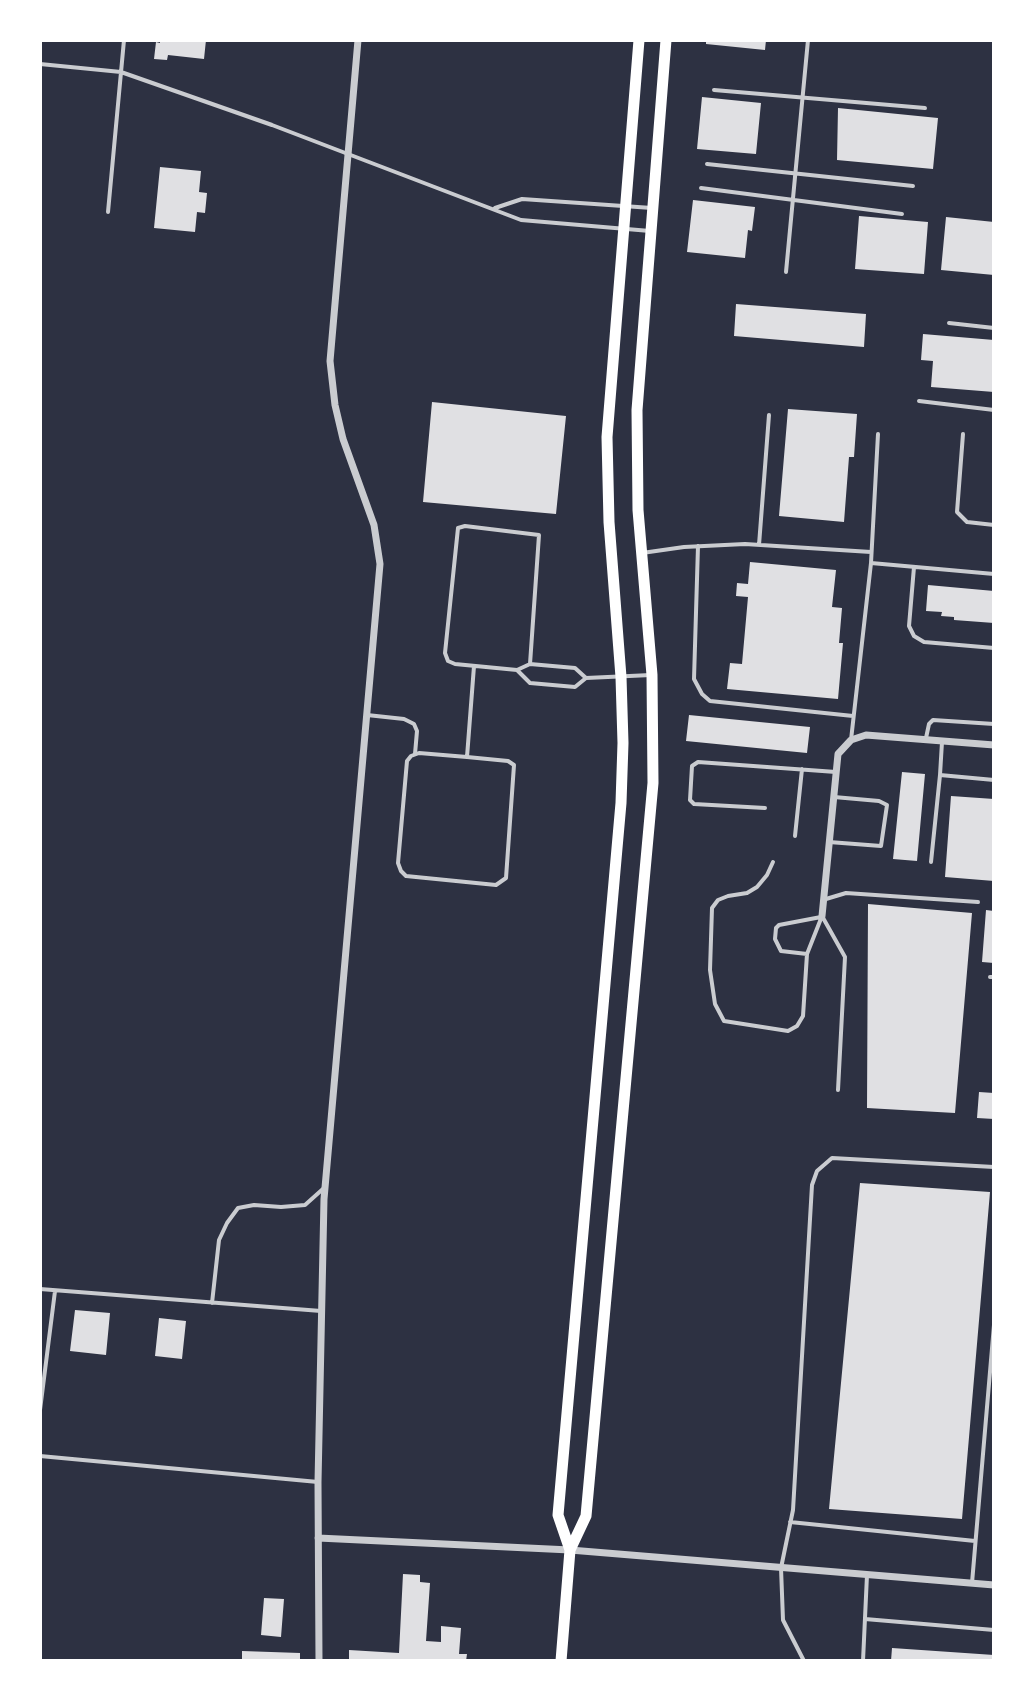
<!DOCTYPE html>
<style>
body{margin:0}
#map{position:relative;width:1034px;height:1701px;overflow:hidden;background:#2d3142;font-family:Poppins,sans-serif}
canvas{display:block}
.frame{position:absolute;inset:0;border:42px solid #fff;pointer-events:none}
</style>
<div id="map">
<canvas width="1034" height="1701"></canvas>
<div class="frame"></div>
</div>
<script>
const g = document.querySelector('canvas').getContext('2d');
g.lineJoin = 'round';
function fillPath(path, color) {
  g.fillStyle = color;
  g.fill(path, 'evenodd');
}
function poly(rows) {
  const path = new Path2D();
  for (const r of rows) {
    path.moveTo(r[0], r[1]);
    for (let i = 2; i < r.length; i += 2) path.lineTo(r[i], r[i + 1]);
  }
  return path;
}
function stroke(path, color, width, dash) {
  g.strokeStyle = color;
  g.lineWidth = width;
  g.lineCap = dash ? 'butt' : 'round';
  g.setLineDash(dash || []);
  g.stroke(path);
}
const building = poly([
 [160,40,206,40,204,59,168,55,167,60,154,59,156,42,160,43],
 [706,40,766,40,765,50,706,44],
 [702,97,761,103,756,154,697,149],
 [838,108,938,118,933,169,837,160],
 [160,167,201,171,199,192,207,193,205,213,197,212,195,232,154,228],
 [693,200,755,207,752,231,748,230,745,258,687,252],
 [859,216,928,222,924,274,855,269],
 [946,217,994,222,994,275,941,270],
 [736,304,866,314,864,347,734,336],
 [923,334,994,340,994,392,931,387,933,361,921,360],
 [432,402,566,416,556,514,423,502],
 [788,409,857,414,854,457,849,457,844,522,779,516],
 [750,562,836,570,832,607,842,608,839,643,843,643,838,699,727,689,730,663,742,664,748,597,736,596,737,583,748,584],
 [928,585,994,591,994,623,954,620,954,617,941,616,942,612,926,611],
 [689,715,810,727,807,753,686,741],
 [902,772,925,774,917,861,893,859],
 [951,796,994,799,994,881,945,877],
 [868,904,972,913,955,1113,867,1108],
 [986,910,994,911,994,963,982,962],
 [979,1092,994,1093,994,1119,977,1118],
 [860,1183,990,1192,962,1519,829,1509],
 [75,1310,110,1313,106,1355,70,1351],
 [159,1318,186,1321,182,1359,155,1356],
 [403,1574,420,1575,420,1582,430,1583,426,1641,441,1642,441,1626,461,1628,459,1654,467,1654,466,1661,349,1661,349,1650,399,1653],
 [264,1598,284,1599,281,1637,261,1635],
 [892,1648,994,1655,994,1661,891,1661],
 [242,1651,300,1653,300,1661,242,1661]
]);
const service = poly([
 [40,64,121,72,272,125,521,220,650,231],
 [714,90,925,108],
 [707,164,913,186],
 [701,188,902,214],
 [495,208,522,199,652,208],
 [108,212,124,40],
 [786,272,808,40],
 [949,323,994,328],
 [919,401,994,410],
 [963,434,957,512,967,522,994,525],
 [759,545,769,415],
 [698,546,694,679,702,694,710,701,853,716],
 [642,553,684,547,745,544,871,552],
 [871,563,994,574],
 [914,567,909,626,914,636,924,642,994,648],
 [530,664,539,535,465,526,458,528,445,653,448,661,455,664,517,670,530,664,575,668,586,678],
 [517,670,530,683,575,687,586,678,651,675],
 [367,715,404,719,414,724,417,731,415,754],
 [926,738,929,724,933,720,994,724],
 [851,740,871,563,878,434],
 [467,757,508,761,514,765,506,878,496,885,406,876,401,871,398,863,407,761,411,756,419,753,467,757,474,666],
 [940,775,942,742],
 [765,808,694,804,690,800,692,766,698,762,836,772],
 [795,836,802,769],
 [829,842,881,846,887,805,879,801,834,797],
 [773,862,767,875,757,887,747,893,728,896,718,900,712,908,710,970,715,1004,724,1021,788,1031,797,1026,803,1016,807,954,822,916],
 [931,862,940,775,994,780],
 [826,899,846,893,978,902],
 [822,916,845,957,838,1090],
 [807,954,781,951,775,939,776,928,779,925,821,917],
 [990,977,994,977],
 [40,1289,321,1311],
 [212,1303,219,1240,227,1223,238,1208,254,1205,281,1207,305,1205,324,1188],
 [40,1410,55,1291],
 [40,1456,318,1482],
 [790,1522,975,1541],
 [972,1583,994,1325],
 [865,1619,994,1630],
 [804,1661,783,1620,781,1568,793,1510,812,1185,817,1171,832,1158,994,1167],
 [863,1661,867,1575]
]);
const minor = poly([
 [822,916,838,754,851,740,866,735,994,745],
 [318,1538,570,1550,994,1585],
 [319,1661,318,1482,324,1199,380,564,374,525,343,439,335,405,330,361,358,40]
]);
const secondary = poly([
 [570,1550,558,1515,621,803,623,743,621,677,609,522,607,437,639,40],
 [561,1661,570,1550,586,1516,653,783,652,675,638,510,637,410,666,40]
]);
fillPath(building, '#e0e0e3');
stroke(service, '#caccd0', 4);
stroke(minor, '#caccd0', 7);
stroke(secondary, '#fff', 11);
</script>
